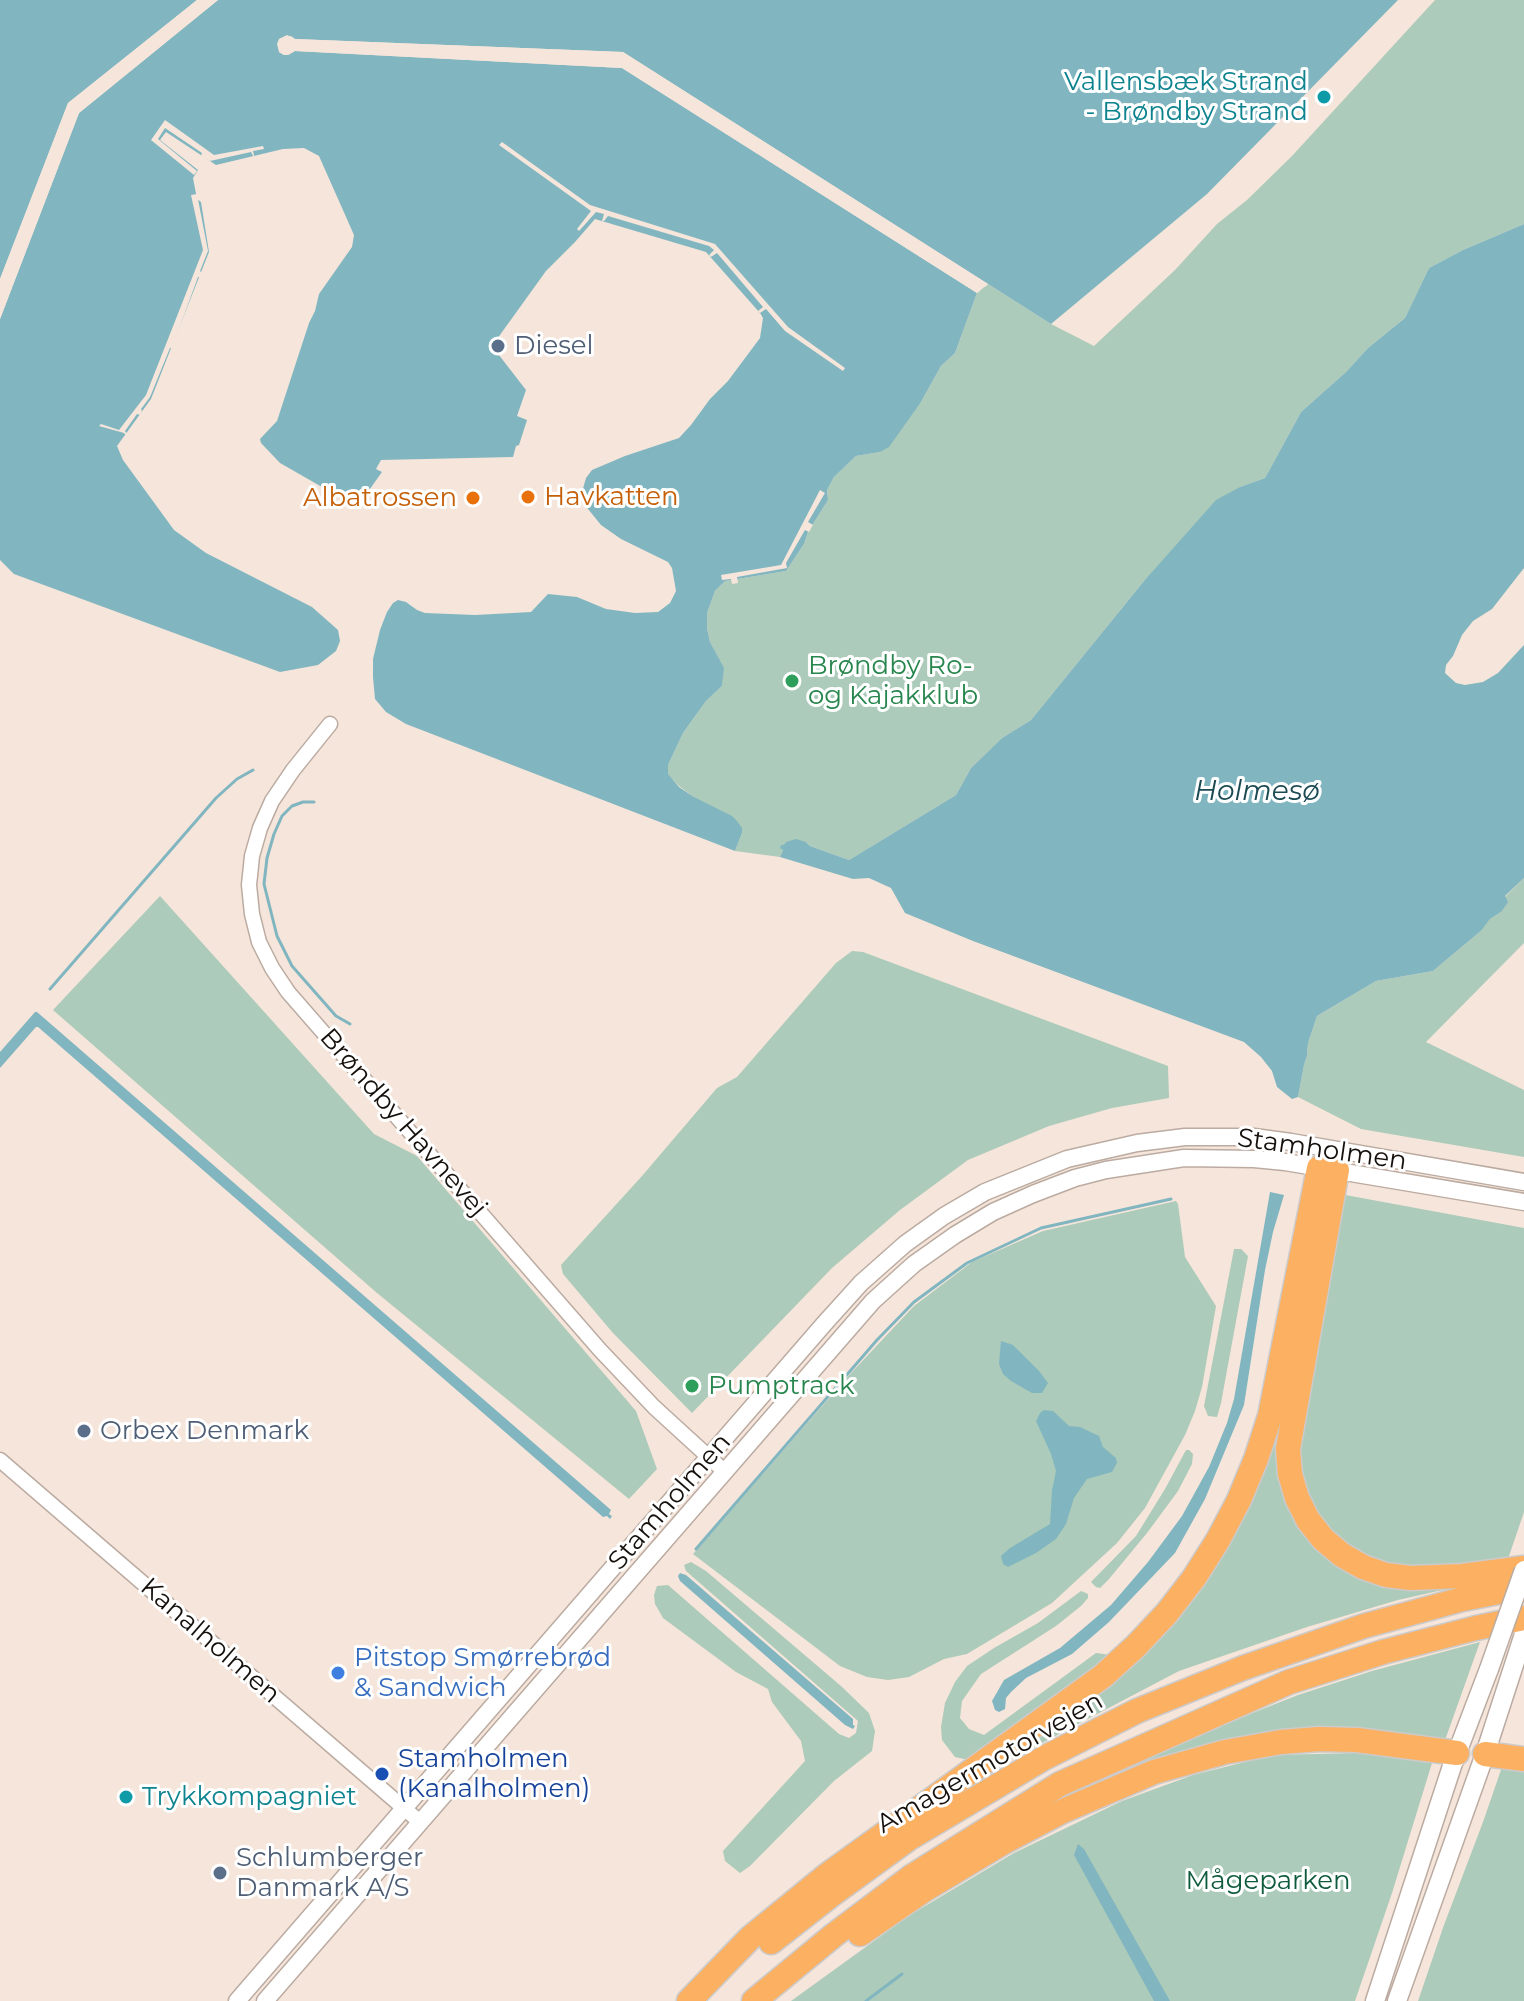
<!DOCTYPE html>
<meta charset="utf-8">
<style>
body{margin:0}
canvas{display:block;background:#f5e5da}
</style>
<canvas width="1524" height="2001"></canvas>
<script>
const g = document.querySelector('canvas').getContext('2d');
g.lineJoin = 'round';
function fillPath(path, color) {
  g.fillStyle = color;
  g.fill(path, 'evenodd');
}
function poly(rows) {
  const path = new Path2D();
  for (const r of rows) {
    path.moveTo(r[0], r[1]);
    for (let i = 2; i < r.length; i += 2) path.lineTo(r[i], r[i + 1]);
  }
  return path;
}
function stroke(path, color, width, dash) {
  g.strokeStyle = color;
  g.lineWidth = width;
  g.lineCap = dash ? 'butt' : 'round';
  g.setLineDash(dash || []);
  g.stroke(path);
}
function write(font, color, halo, rows, align = 'center') {
  g.font = font + ' Montserrat,sans-serif';
  g.lineWidth = 6;
  g.setLineDash([]);
  g.textBaseline = 'middle';
  g.strokeStyle = halo;
  g.fillStyle = color;
  for (const [text, x, y, turn = 0] of rows) {
    g.save();
    g.translate(x, y);
    g.rotate((+turn || 0) * Math.PI / 180);
    g.textAlign = isNaN(turn) ? turn : align;
    if (halo) g.strokeText(text, 0, 0);
    g.fillText(text, 0, 0);
    g.restore();
  }
}
const green = poly([
 [1435,0,1524,0,1524,224,1463,250,1429,268,1405,318,1368,348,1346,372,1301,412,1265,478,1240,487,1144,581,1031,720,1002,738,971,768,956,795,849,860,810,846,806,842,785,845,780,857,735,851,742,833,679,786,668,775,668,765,683,733,706,701,722,686,723,668,710,642,707,628,707,613,715,591,725,581,786,571,804,544,808,532,828,500,827,490,834,477,856,456,880,452,921,402,941,366,955,353,977,293,988,284,1051,324,1094,346,1175,270,1217,224,1247,200,1292,156],
 [1524,878,1524,943,1426,1042,1524,1090,1524,1157,1361,1129,1298,1097,1304,1065,1307,1056,1308,1043,1317,1016,1376,981,1433,971,1482,930,1490,919,1501,912,1505,897],
 [160,896,374,1134,417,1156,636,1411,657,1469,629,1499,377,1293,53,1010],
 [852,951,863,952,1168,1066,1169,1098,1112,1108,1049,1126,968,1160,900,1210,832,1268,692,1413,613,1333,563,1274,561,1265,642,1176,717,1088,737,1077,836,963],
 [1340,1194,1524,1228,1524,1512,1507,1562,1412,1569,1382,1564,1353,1552,1311,1515,1295,1445],
 [1176,1201,1178,1204,1185,1257,1216,1306,1202,1387,1195,1411,1185,1435,1145,1508,1117,1543,1052,1603,967,1654,944,1659,909,1677,888,1680,867,1677,840,1666,693,1554,852,1372,914,1306,972,1262,1043,1231],
 [1234,1249,1241,1249,1248,1256,1221,1403,1217,1417,1208,1416,1204,1406],
 [1285,1376,1281,1441,1316,1542,1447,1589,1398,1600,1307,1627,1179,1671,1004,1763,1001,1759,1195,1591],
 [1186,1450,1189,1450,1193,1454,1192,1464,1178,1491,1147,1533,1109,1579,1100,1588,1096,1587,1091,1582,1136,1536,1165,1489],
 [691,1562,706,1571,841,1686,869,1713,875,1731,872,1751,834,1781,750,1866,740,1873,725,1861,723,1851,805,1761,801,1741,772,1702,768,1689,736,1672,663,1618,655,1604,654,1595,657,1586,668,1585,839,1734,849,1738,856,1733,858,1721,686,1571,684,1565],
 [1081,1591,1088,1594,1088,1598,1081,1606,1056,1626,981,1674,962,1701,960,1718,969,1729,984,1735,1096,1653,1110,1655,1072,1689,973,1758,964,1759,955,1757,942,1740,941,1727,945,1703,955,1682,967,1666,994,1648,1038,1623],
 [1480,1642,1444,1743,1305,1735,1013,1828,1111,1774,1255,1712,1298,1695,1372,1671],
 [1357,1753,1432,1763,1392,1893,1355,2001,791,2001,910,1915,1014,1853,1122,1801,1193,1775,1273,1755],
 [1502,1767,1524,1769,1524,2001,1418,2001,1444,1925,1483,1822]
]);
const water = poly([
 [0,0,197,0,68,103,0,279],
 [218,0,1398,0,1207,194,1051,324,623,52,295,39,291,36,279,39,279,52,284,55,288,55,295,51,622,68,977,293,955,353,941,366,921,402,889,447,880,452,856,456,834,477,827,490,828,500,808,532,804,544,786,571,725,581,715,591,707,613,707,628,710,642,724,668,722,686,706,701,683,733,668,765,668,774,679,787,694,797,732,816,737,821,742,828,742,833,735,851,406,724,386,712,375,699,373,677,373,659,380,630,387,612,393,603,398,600,406,602,417,610,425,613,475,615,531,612,548,594,577,597,606,609,635,613,658,612,670,603,676,591,672,568,668,562,621,539,601,525,584,504,582,492,586,478,592,470,625,456,679,438,691,425,710,399,728,381,760,338,763,318,760,313,706,252,595,219,575,242,546,271,492,346,526,390,517,416,527,420,519,445,516,446,513,457,381,460,376,469,382,472,357,507,280,463,261,443,260,439,277,421,309,323,315,311,319,294,352,247,354,235,319,156,304,148,283,149,216,165,166,132,160,140,198,170,193,178,197,199,201,202,209,252,151,399,117,446,123,460,174,530,206,553,312,607,338,630,340,641,336,651,318,665,280,672,14,574,0,560,0,319,79,113],
 [1524,224,1524,568,1492,609,1473,621,1462,635,1453,656,1446,665,1445,673,1456,683,1465,685,1483,682,1498,673,1524,645,1524,878,1505,896,1508,902,1501,912,1490,919,1482,930,1433,971,1376,981,1317,1016,1308,1043,1307,1056,1304,1065,1298,1097,1292,1099,1277,1087,1272,1071,1261,1057,1244,1042,973,941,905,913,891,888,869,878,853,879,780,857,783,850,780,848,781,845,784,845,786,842,796,839,806,842,810,846,849,860,956,795,971,768,1002,738,1031,720,1144,581,1216,500,1240,487,1265,478,1301,412,1346,372,1368,348,1405,318,1429,268,1463,250],
 [35,1012,37,1012,611,1510,609,1514,612,1516,610,1519,607,1516,603,1517,38,1027,36,1027,0,1068,0,1052],
 [1270,1192,1284,1195,1273,1232,1265,1270,1244,1405,1205,1499,1175,1553,1109,1622,1072,1654,1026,1678,1011,1692,1006,1698,1005,1709,999,1712,995,1710,992,1701,1004,1680,1060,1648,1111,1605,1148,1562,1182,1516,1209,1467,1227,1423,1234,1399],
 [1001,1341,1013,1345,1039,1371,1048,1383,1042,1393,1032,1393,1011,1381,1003,1374,999,1364],
 [1044,1410,1053,1411,1069,1426,1080,1427,1099,1436,1103,1447,1116,1458,1117,1463,1112,1472,1087,1479,1074,1498,1066,1524,1056,1539,1036,1553,1008,1567,1003,1564,1001,1556,1010,1548,1050,1524,1052,1490,1056,1471,1051,1454,1036,1421,1040,1413],
 [680,1573,686,1575,853,1719,853,1725,855,1726,853,1729,845,1725,680,1581,678,1576],
 [1078,1844,1084,1849,1170,2001,1154,2001,1074,1855]
]);
const pier = poly([
 [197,0,201,0,199,3,71,106,4,281,0,283,0,279,68,103],
 [212,0,218,0,79,113,0,319,0,308,76,111],
 [287,35,295,39,623,52,988,284,985,287,622,55,295,43,287,39,282,41,281,44,282,49,287,51,295,47,624,64,980,291,977,293,622,68,295,51,288,55,284,55,279,52,277,44,279,39],
 [165,120,214,155,263,146,264,149,253,151,255,160,251,152,210,161,201,156,202,153,165,128,158,139,197,171,194,175,151,140],
 [502,142,590,205,715,244,788,327,845,368,843,371,785,331,766,309,760,313,758,311,763,307,717,253,711,257,709,255,714,250,709,246,608,216,604,221,602,221,604,214,596,212,579,231,577,229,591,211,499,145],
 [197,194,208,251,200,271,202,273,200,277,198,277,172,348,170,348,150,397,141,409,142,411,140,415,137,414,125,431,128,435,127,436,124,433,99,426,101,424,119,430,146,395,203,250,191,195],
 [820,490,825,493,808,522,813,525,809,532,805,530,786,563,787,568,737,577,738,583,732,584,731,579,722,580,721,575,781,565]
]);
const stream = poly([
 [314,802,303,802,292,806,282,816,274,834,267,858,264,884,277,936,292,966,336,1016,350,1024],
 [50,989,216,798,237,779,253,770],
 [696,1549,877,1340,914,1302,967,1263,1041,1228,1171,1199],
 [866,2001,902,1974]
]);
const minor = poly([
 [330,724,293,770,272,801,260,828,252,856,249,885,252,914,259,942,272,968,288,992,600,1350,654,1407,724,1471],
 [0,1460,420,1822]
]);
const tertiary = poly([
 [237,2001,824,1324,861,1283,905,1244,944,1216,985,1192,1067,1159,1137,1143,1185,1137,1254,1137,1291,1142,1524,1182],
 [265,2001,873,1301,914,1264,955,1235,993,1212,1033,1194,1075,1178,1106,1170,1184,1158,1254,1159,1285,1162,1524,1202]
]);
const secondary = poly([
 [1375,2001,1452,1766,1489,1669],
 [1397,2001,1485,1754,1524,1634]
]);
const motorway = poly([
 [1337,1170,1288,1449,1290,1474,1297,1498,1308,1520,1323,1539,1342,1555,1363,1567,1386,1575,1411,1578,1462,1576,1524,1568],
 [1485,1754,1524,1759],
 [860,1934,924,1890,1004,1842,1063,1811,1154,1772,1225,1752,1281,1742,1319,1739,1357,1740,1457,1753],
 [771,1942,831,1895,908,1839,1044,1758,1137,1711,1243,1668,1364,1626,1463,1599,1524,1587],
 [689,2001,750,1938,826,1876,1103,1676,1136,1646,1167,1613,1194,1578,1218,1540,1239,1500,1256,1459,1270,1416,1319,1168],
 [754,2001,834,1935,911,1877,1060,1784,1289,1682,1383,1652,1476,1628,1524,1618]
]);
const secondaryBridge = poly([
 [1489,1669,1524,1570]
]);
const markers = [
 [1324,97,8,"#0f9aa8"],
 [498,346,8,"#5c6f8a"],
 [528,497,8,"#e8710a"],
 [473,498,8,"#e8710a"],
 [792,681,8,"#2e9e5b"],
 [692,1386,8,"#2e9e5b"],
 [84,1431,8,"#5c6f8a"],
 [338,1673,8,"#3f7fe0"],
 [382,1774,8,"#1a4fb4"],
 [126,1797,8,"#0f9aa8"],
 [220,1873,8,"#5c6f8a"]
];
const cultureNames = [
 ["Vallensbæk Strand",1308,82],
 ["- Brøndby Strand",1308,112],
 ["Trykkompagniet",142,1797,"left"]
];
const serviceNames = [
 ["Diesel",514,346],
 ["Orbex Denmark",100,1431],
 ["Schlumberger",236,1858],
 ["Danmark A/S",236,1888]
];
const foodNames = [
 ["Havkatten",544,497],
 ["Albatrossen",457,498,"right"]
];
const leisureNames = [
 ["Brøndby Ro-",808,666],
 ["og Kajakklub",808,696],
 ["Pumptrack",708,1386]
];
const streetNames = [
 ["Brøndby Havnevej",403,1123,49],
 ["Stamholmen",1322,1150,8],
 ["Stamholmen",670,1502,-49],
 ["Kanalholmen",210,1641,41],
 ["Amagermotorvejen",990,1763,-30]
];
const shopNames = [
 ["Pitstop Smørrebrød",354,1658],
 ["& Sandwich",354,1688]
];
const transitNames = [
 ["Stamholmen",398,1759],
 ["(Kanalholmen)",398,1789]
];
const parkNames = [
 ["Mågeparken",1268,1881]
];
const waterNames = [
 ["Holmesø",1257,792]
];
fillPath(green, '#adcbba');
fillPath(water, '#81b6c0');
fillPath(pier, '#f5e5da');
stroke(stream, '#81b6c0', 3);
stroke(minor, '#bbaba1', 17);
stroke(tertiary, '#bbaba1', 19);
stroke(secondary, '#bbaba1', 21);
stroke(motorway, '#cccaca', 27);
stroke(minor, '#fff', 14);
stroke(tertiary, '#fff', 16);
stroke(secondary, '#fff', 18);
stroke(motorway, '#fbb062', 24);
stroke(secondaryBridge, '#bbaba1', 21, []);
stroke(secondaryBridge, '#fff', 18);
for (const [x, y, r, color] of markers) {
  const dot = new Path2D();
  dot.arc(x, y, r, 0, 2 * Math.PI);
  g.fillStyle = color;
  g.fill(dot);
  stroke(dot, '#fff', 3);
}
write('26px', '#0d838f', '#fff', cultureNames, 'right');
write('26px', '#4e5e75', '#fff', serviceNames, 'left');
write('26px', '#c56008', '#fff', foodNames, 'left');
write('26px', '#27864d', '#fff', leisureNames, 'left');
write('26px', '#15100c', '#fff', streetNames);
write('26px', '#366cbe', '#fff', shopNames, 'left');
write('26px', '#164399', '#fff', transitNames, 'left');
write('26px', '#0e5a3c', '#fff', parkNames);
write('italic 28px', '#1b4a52', '#fff', waterNames);
</script>
